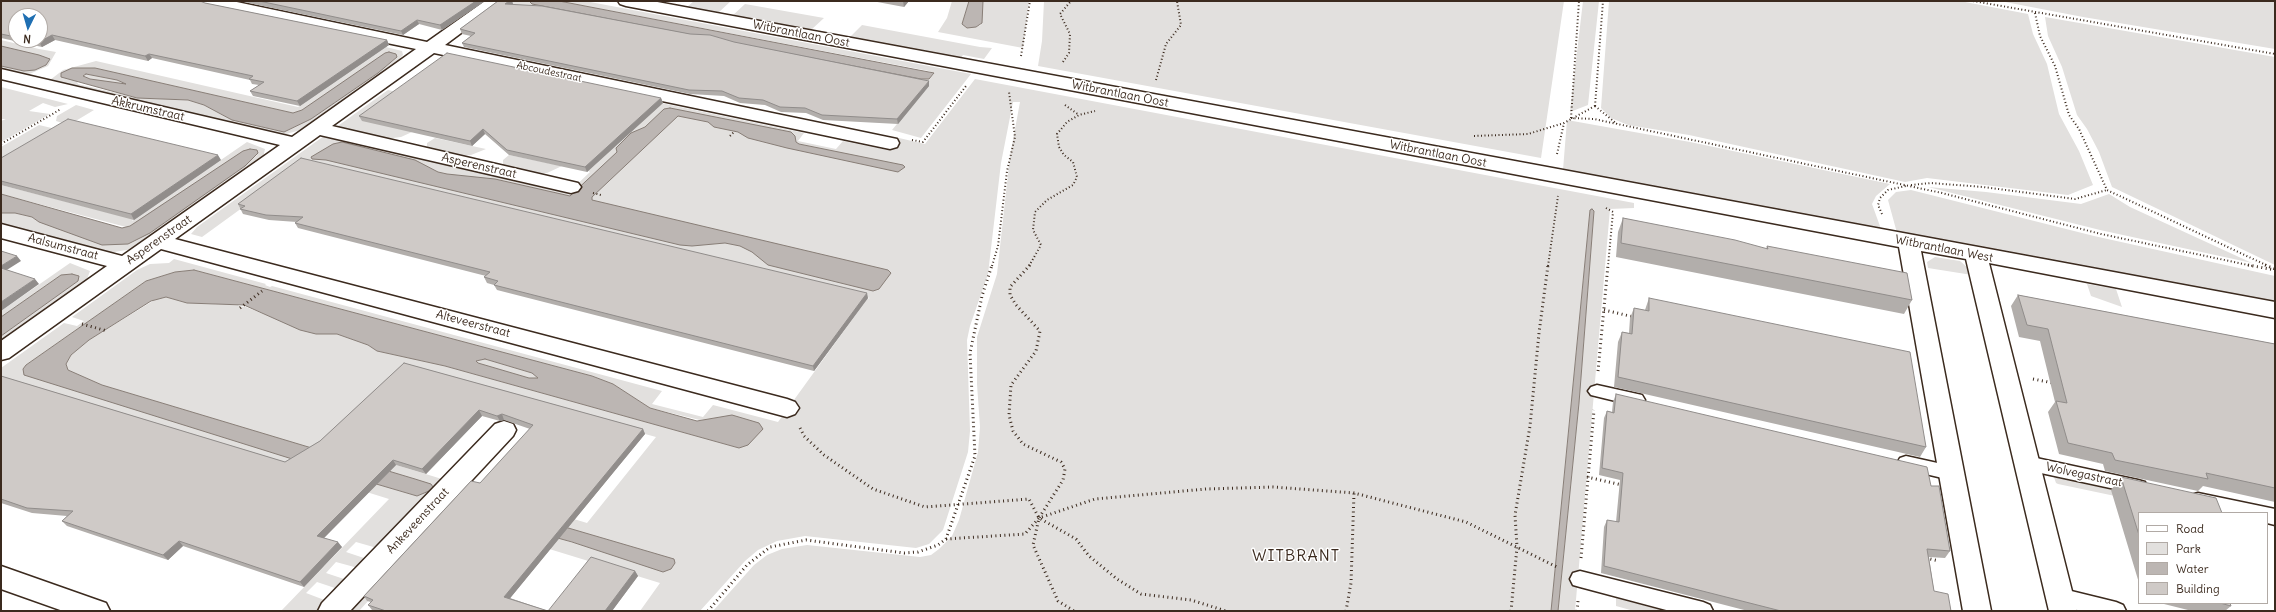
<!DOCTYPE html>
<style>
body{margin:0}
#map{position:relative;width:2276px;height:612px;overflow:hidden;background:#fff;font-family:Delius,sans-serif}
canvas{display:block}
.frame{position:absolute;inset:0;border:2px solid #3b2a1e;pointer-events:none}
.legend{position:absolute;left:2138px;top:512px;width:130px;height:92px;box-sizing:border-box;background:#fff;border:1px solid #b1aaa5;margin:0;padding:5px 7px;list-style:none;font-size:12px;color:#3b2a1e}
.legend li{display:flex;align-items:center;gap:8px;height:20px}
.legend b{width:20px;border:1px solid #b1aaa5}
.north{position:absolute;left:8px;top:8px;width:40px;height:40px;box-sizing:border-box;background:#fff;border:1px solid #b1aaa5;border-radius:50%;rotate:185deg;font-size:11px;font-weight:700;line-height:16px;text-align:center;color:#3b2a1e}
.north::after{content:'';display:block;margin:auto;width:14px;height:18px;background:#1f6fb2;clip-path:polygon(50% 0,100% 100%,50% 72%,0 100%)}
</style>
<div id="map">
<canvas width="2276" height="612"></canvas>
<div class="frame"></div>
<ul class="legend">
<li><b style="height:5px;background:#fff"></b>Road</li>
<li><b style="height:11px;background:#e2e0de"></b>Park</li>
<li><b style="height:11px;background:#bcb6b3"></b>Water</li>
<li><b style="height:11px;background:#cfcac7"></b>Building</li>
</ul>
<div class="north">N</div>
</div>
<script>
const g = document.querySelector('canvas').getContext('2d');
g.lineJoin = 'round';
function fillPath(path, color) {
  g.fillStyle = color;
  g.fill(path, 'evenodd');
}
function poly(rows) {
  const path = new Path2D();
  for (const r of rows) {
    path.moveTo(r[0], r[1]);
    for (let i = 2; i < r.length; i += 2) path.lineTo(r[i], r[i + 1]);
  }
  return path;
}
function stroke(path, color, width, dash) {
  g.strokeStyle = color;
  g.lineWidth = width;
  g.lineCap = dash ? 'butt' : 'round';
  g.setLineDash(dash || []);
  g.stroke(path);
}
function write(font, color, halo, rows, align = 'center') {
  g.font = font + ' Delius,sans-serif';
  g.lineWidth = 3;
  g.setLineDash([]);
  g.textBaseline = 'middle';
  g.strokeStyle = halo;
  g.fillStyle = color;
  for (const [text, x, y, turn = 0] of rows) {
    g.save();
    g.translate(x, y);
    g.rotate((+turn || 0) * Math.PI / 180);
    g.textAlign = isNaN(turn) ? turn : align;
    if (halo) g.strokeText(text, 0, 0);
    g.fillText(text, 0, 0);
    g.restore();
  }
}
const green = poly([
 [513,1,529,1,929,79,934,74,929,71,559,1,585,1,971,74,921,138,892,130,929,85,508,5],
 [694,1,731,1,718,13,687,7],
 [952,1,969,1,962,24,976,27,981,25,983,1,1029,1,1023,48,938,32,947,18],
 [1044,1,1564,1,1541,158,1038,66,1042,41],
 [1583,1,1599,1,1588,105,1570,112],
 [1609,1,1960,1,2028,14,2033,34,2047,64,2059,114,2079,151,2093,185,2068,195,1927,178,1905,182,1689,135,1628,125,1611,118,1601,108],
 [2000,1,2275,1,2275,49,2083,17],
 [745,4,824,18,811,30,732,16],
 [2045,17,2275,57,2275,265,2112,187,2099,152,2087,129,2077,115,2062,67,2048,36],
 [862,25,980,47,992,48,984,59,963,55,961,58,850,37],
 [1,40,39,49,56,52,48,66,27,75,1,69,1,66,24,71,43,67,50,59,1,46],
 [386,47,402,51,403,55,400,58,403,60,304,129,286,134,275,133,50,80,63,70,96,61,298,107],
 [397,55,395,59,378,73,311,119,284,132,232,120,204,105,188,100,137,98,78,84,72,68,95,68,293,113,302,110],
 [86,74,117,80,127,84,112,84,90,79,83,76],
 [975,79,1634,203,1634,208,1610,209,1575,611,1558,611,1579,403,1594,211,1590,210,1551,611,713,611,754,565,767,555,782,549,807,545,920,557,931,555,939,549,952,536,959,520,978,452,980,427,977,384,977,337,997,274,1010,156,1020,102,1013,102,1001,163,988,274,970,326,967,340,970,431,968,452,943,530,929,544,916,548,805,536,777,541,758,550,745,561,700,611,640,611,660,583,445,517,359,611,349,611,465,486,587,523,656,437,528,402,327,444,442,479,377,548,356,542,346,552,367,559,358,568,336,562,326,573,347,580,338,589,317,582,306,593,327,601,318,611,281,611,389,499,1,378,1,368,64,323,77,326,84,321,72,317,137,270,150,264,169,263,174,259,266,284,265,285,270,287,272,286,662,391,652,404,703,417,713,405,778,422,867,299,870,298,304,163,202,237,191,234,197,227,324,136,569,192,590,172,588,171,661,103,804,133,798,141,836,149,843,141,888,150,899,138,925,144],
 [194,270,592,376,613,384,650,408,704,421,739,448,445,366,377,351,368,345,337,334,316,334,246,307,238,306,239,305,187,303,166,297,156,299,89,340,71,355,66,364,68,370,102,385,414,479,433,488,429,491,417,496,363,480,26,365,146,281,175,272],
 [483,503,673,559,675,563,570,542],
 [1,87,68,104,55,107,43,103,29,111,50,114,1,142,1,121,6,119,1,119],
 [388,90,401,93,412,132,401,137,385,139,335,128],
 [76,105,94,110,69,125,56,121,57,116],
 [1567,120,1690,142,1890,184,1876,196,1872,204,1881,229,1563,170],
 [39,125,60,130,1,166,1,147],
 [435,138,486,149,471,155,460,156,427,149,427,143],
 [247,142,265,149,263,158,133,249,108,253,1,224,1,213,15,213,32,217,39,222,150,233,244,166,257,155,257,150,250,149,138,223,126,227,1,194,1,185,133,219,132,221],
 [509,155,562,166,547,173,537,174,503,166,503,160],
 [1928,187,1986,192,2081,204,2109,194,2130,207,2252,263,2100,230],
 [1911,190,2094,236,2275,276,2275,303,1897,233,1888,200,1896,192],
 [1935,257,1960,261,1967,267,1972,275,1928,268,1927,262],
 [70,263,90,271,86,282,1,343,1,336,78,281,61,275,1,317,1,311],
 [2087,284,2116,289,2122,307,2091,296],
 [485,359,532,373,539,378,529,378,477,363,476,361],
 [2054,477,2131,494,2134,500,2058,484,2056,483],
 [1616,598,1665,611,1634,611,1616,606]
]);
const water = poly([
 [529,1,559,1,934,73,929,79,921,79,532,4,529,1],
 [969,1,983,1,982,23,976,27,967,28,962,24,969,1],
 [1,46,39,55,50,59,46,65,35,70,24,71,1,66,1,46],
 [389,52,396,54,397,57,378,73,311,119,284,132,232,120,204,105,188,100,137,98,61,77,61,73,72,68,95,68,293,113,302,110,385,53,389,52],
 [86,74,117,80,126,84,90,79,83,76,86,74],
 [670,108,791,132,795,136,796,142,799,144,903,165,905,167,898,172,787,148,748,138,738,132,714,127,708,122,678,116,592,197,592,200,888,270,891,273,879,289,873,291,768,265,752,252,740,246,725,243,692,246,680,245,326,160,312,159,311,157,333,144,342,142,415,160,438,172,447,174,495,179,570,196,617,152,616,148,631,133,645,127,664,109,670,108],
 [250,149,257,150,258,153,245,166,150,233,128,244,102,245,39,222,32,217,15,213,1,213,1,194,122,228,130,226,243,151,250,149],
 [1592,209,1594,211,1579,403,1558,611,1551,611,1590,210,1592,209],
 [194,270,592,376,613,384,650,408,697,421,732,415,759,423,763,429,748,445,739,448,445,366,377,351,368,345,337,334,316,334,300,330,244,305,187,303,166,297,151,301,89,340,71,355,66,364,68,370,102,385,415,479,431,484,433,487,429,491,417,496,305,463,24,375,23,369,26,365,146,281,175,272,194,270],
 [485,359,532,373,538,378,529,378,478,363,476,361,485,359],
 [72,274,79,276,78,281,1,336,1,317,61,275,72,274],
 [483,503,674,559,675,563,671,569,663,572,572,542,464,512,483,503]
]);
const pathFar1 = poly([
 [1973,1,2275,54],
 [2035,13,2040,36,2055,66,2069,115,2079,129,2107,190,2268,266],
 [1021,56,1030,1],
 [1063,62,1069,53,1070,34,1060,14,1071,1],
 [1156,80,1166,44,1181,25,1177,1],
 [1065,105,1079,115],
 [1595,106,1603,1],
 [1595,106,1617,124],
 [1571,118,1594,119,1942,193,2101,234,2253,266],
 [1571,118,1579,1],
 [730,136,735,131],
 [1474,136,1528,134,1564,123,1595,106],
 [912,140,923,142,966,86],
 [1,144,61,109],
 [1557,154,1564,123],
 [1911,185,1931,183,1983,187,2075,199,2107,190],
 [593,193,601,195],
 [1606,208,1613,212,1608,266],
 [1882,214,1878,205,1880,198,1888,190,1906,186],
 [992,266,998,246,1007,171,1015,137,1009,92],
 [1029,266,1041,245,1033,230,1035,212,1047,200,1073,185,1077,177,1073,162,1064,155,1059,147,1057,134,1067,122,1079,115,1095,111],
 [1548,266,1558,196]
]);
const path = poly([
 [1030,265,1010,287,1010,295,1016,305,1040,331,1036,351,1011,385,1009,415,1013,431,1023,444,1061,462,1065,469,1063,480,1039,518,1033,545,1058,601,1074,611],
 [2248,265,2275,270],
 [2265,265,2275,269],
 [240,308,262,291],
 [1604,310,1634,317],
 [82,324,107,331],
 [1598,371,1608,265],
 [2033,379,2053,383],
 [800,428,804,436,824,455,873,489,925,507,1029,499,1039,518,1076,539,1089,556,1117,579,1141,594,1191,600,1226,611],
 [1587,477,1622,485],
 [946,539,1025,534,1039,518,1095,499,1206,489,1273,487,1354,493,1466,522,1559,568],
 [1581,558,1594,410],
 [1926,558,1939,561],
 [708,611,747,565,770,547,806,540,904,553,918,552,938,545,946,539,975,456,970,353,982,296,992,265],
 [1346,611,1351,583,1354,493],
 [1511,611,1517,547,1515,515,1530,426,1539,333,1548,265],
 [1577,611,1578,601]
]);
const lane = poly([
 [1597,385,1642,395,1645,400,1642,405,1636,406,1591,395,1588,391,1591,387,1597,385],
 [1906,456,1951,466,1957,468,1960,473,1957,478,1951,480,1900,468,1897,463,1900,458,1906,456],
 [2027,456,2138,480,2145,482,2147,487,2145,492,2138,494,2027,470,2021,468,2018,463,2021,458,2027,456],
 [2198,493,2275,509,2275,525,2267,523,2267,513,2223,513,2191,505,2189,500,2191,495,2198,493],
 [1580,571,1703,602,1710,605,1713,611,1670,611,1580,587,1573,585,1570,579,1573,573,1580,571],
 [2059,588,2116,602,2123,605,2126,611,2081,611,2052,603,2049,597,2052,591,2059,588]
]);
const street = poly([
 [200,1,232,1,427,42,485,1,504,1,445,45,897,139,899,143,897,147,890,149,434,53,332,126,578,183,581,187,578,191,571,193,320,135,175,239,787,399,795,402,799,408,795,414,787,417,161,249,9,358,1,360,1,341,107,266,1,238,1,224,122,256,280,145,1,79,1,69,292,137,416,49,208,6,202,4,200,1],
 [618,1,652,1,2275,302,2275,318,1989,263,2077,611,2049,611,1966,259,1921,251,1991,611,1963,611,1899,247,626,6,620,4,618,1],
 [504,421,513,424,516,430,513,436,350,611,318,611,322,603,495,424,504,421],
 [1,566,106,603,110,611,63,611,1,589,1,566]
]);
const wall = poly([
 [1,1,205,3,387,40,389,45,300,106,253,96,250,91,259,85,252,84,250,80,152,58,148,61,55,40,42,47,1,38],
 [16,16,40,40,16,40],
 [239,1,485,1,442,30,419,24,403,35],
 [498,1,512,1,513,4,734,42,929,86,898,124,823,120,806,113,781,112,765,105,740,103,724,96,690,94,464,47,462,43,471,36,462,34,460,29],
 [872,1,909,1,904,7],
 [661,98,663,103,587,172,509,155,485,134,472,146,362,121,359,116],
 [1,158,221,160,134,220,1,185],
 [238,204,868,298,814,371,497,290,494,285,487,283,484,277,486,276,298,228,295,223,297,222,269,220,243,214],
 [1623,218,1766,249,1767,246,1912,300,1904,314,1616,257,1618,232],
 [2018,295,2275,344,2275,502,2203,486,2198,491,2105,471,2103,464,2059,454,2048,412,2055,402,2040,341,2019,337,2011,306],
 [1649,298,1926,447,1920,457,1614,387,1618,342,1622,332,1629,333,1630,318,1634,308,1645,310],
 [404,363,643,429,645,434,510,598,548,611,635,571,638,576,612,611,375,611,372,610,368,605,371,602,367,601,364,596,480,483,530,429,504,420,500,421,482,416,426,474,396,465,324,538,342,547,304,587,183,546,168,560,67,526,62,521,67,516,32,513,1,503,1,376,285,462,320,441],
 [1616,394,1931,486,1950,551,1945,558,1929,557,1934,591,1951,611,1748,611,1601,573,1604,527,1607,520,1616,522,1620,480,1599,475,1604,418,1607,411,1612,412,1613,402],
 [2121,477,2139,513,2139,583,2111,490],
 [2160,603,2230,603,2231,606,2225,611,2192,611]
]);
const shadedWall = poly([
 [476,1,485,1,442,30,440,25],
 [509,1,512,1,513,4,505,4],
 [903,1,909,1,904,7],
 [417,20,419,24,403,35,401,31],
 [52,35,55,40,42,47,39,42],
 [387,40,389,45,300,106,297,101],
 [149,54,152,58,148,61,145,56],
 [929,81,929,86,898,124,897,119],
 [661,98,663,103,587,172,585,167],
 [483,129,485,134,472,146,470,141],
 [218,155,221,160,134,220,131,214],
 [17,256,21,261,2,273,1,271,1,266],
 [35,279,39,284,1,311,1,302],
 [867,293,868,298,814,371,813,366],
 [479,410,482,416,426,474,422,469],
 [502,414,504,420,500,421,497,416],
 [643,429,645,434,507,602,504,597],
 [393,460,396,465,321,541,317,536],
 [179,541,183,546,168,560,163,555],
 [338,542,342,547,304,587,300,582],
 [635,571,638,576,612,611,605,611]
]);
const building = poly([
 [1,1,200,1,205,3,387,40,297,101,250,91,264,82,249,79,253,76,149,54,145,56,52,35,39,42,28,40,40,40,40,16,16,16,16,37,1,34,1,1],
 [259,1,476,1,440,25,417,20,401,31,259,1],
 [498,1,509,1,505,4,542,6,690,34,710,35,734,42,929,81,897,119,822,115,805,108,780,107,763,100,739,98,722,91,689,90,462,43,475,33,460,29,498,1],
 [447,53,661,98,585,167,507,150,483,129,470,141,359,116,447,53],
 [68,119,218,155,131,214,1,181,1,158,68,119],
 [301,158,867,293,813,366,494,285,498,281,484,277,490,272,295,223,303,217,266,215,240,209,245,206,238,204,301,158],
 [1623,218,1735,240,1768,249,1767,246,1907,273,1912,300,1621,243,1623,218],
 [1,251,17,256,1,266,1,251],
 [1,268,35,279,1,302,1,268],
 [2018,295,2275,344,2275,488,2206,473,2208,479,2115,460,2112,453,2068,443,2056,401,2067,403,2048,329,2027,325,2018,295],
 [1649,298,1910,352,1926,447,1618,377,1622,332,1632,334,1634,308,1649,311,1649,298],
 [404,363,643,429,504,597,548,611,591,557,635,571,605,611,386,611,368,605,373,600,364,596,471,481,480,483,533,425,502,414,497,416,479,410,422,469,393,460,317,536,338,542,300,582,179,541,163,555,62,521,73,511,27,508,1,499,1,376,285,462,320,441,404,363],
 [1616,394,1927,467,1931,486,1939,486,1950,551,1927,549,1934,591,1948,594,1951,611,1781,611,1604,566,1607,520,1619,522,1623,473,1602,468,1607,411,1614,413,1616,394],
 [2121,477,2216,498,2222,513,2139,513,2139,535,2121,477],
 [2220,603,2230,603,2231,606,2220,603]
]);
const farStreetnames = [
 ["Abcoudestraat",549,72,12]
];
const streetNames = [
 ["Witbrantlaan Oost",801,34,11],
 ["Witbrantlaan Oost",1120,94,11],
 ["Akkrumstraat",148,109,13],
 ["Witbrantlaan Oost",1438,154,11],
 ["Asperenstraat",479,166,13],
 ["Asperenstraat",159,240,-35],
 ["Aalsumstraat",63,247,15],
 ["Witbrantlaan West",1944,249,11],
 ["Alteveerstraat",473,324,15],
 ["Wolvegastraat",2084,475,12],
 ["Ankeveenstraat",418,521,-47]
];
const nearNeighbourhoodnames = [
 ["WITBRANT",1296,556]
];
fillPath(green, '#e2e0de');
fillPath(water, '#bcb6b3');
stroke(water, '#887e77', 1);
stroke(lane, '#3b2a1e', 3);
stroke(street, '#3b2a1e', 3);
stroke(pathFar1, '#3b2a1e', 2, [1, 2.5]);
stroke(path, '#3b2a1e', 3, [1, 3.5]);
fillPath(lane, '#fff');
fillPath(street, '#fff');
fillPath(wall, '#b2aeab');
fillPath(shadedWall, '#918d8b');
fillPath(building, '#cfcac7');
stroke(building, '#918d8b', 1);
write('10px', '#3b2a1e', '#fff', farStreetnames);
write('12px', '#3b2a1e', '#fff', streetNames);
g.letterSpacing = '1px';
write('16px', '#3b2a1e', '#fff', nearNeighbourhoodnames);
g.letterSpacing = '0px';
</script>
